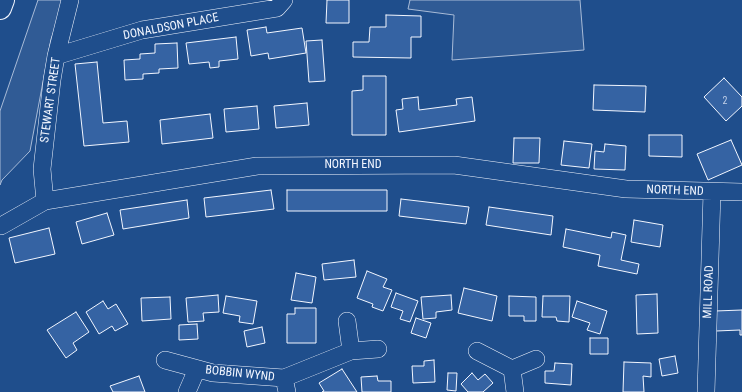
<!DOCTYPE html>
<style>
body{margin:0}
canvas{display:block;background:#1f4e8c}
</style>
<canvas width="742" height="392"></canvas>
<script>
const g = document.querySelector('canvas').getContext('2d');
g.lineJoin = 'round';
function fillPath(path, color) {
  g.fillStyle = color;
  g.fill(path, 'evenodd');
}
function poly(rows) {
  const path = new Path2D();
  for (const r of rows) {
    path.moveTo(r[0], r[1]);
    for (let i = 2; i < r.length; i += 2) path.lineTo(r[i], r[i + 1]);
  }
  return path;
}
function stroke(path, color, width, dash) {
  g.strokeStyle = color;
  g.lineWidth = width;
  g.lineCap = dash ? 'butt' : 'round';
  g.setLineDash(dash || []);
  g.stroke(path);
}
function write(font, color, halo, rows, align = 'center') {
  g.font = font + ' "Roboto Condensed",sans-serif';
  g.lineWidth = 3;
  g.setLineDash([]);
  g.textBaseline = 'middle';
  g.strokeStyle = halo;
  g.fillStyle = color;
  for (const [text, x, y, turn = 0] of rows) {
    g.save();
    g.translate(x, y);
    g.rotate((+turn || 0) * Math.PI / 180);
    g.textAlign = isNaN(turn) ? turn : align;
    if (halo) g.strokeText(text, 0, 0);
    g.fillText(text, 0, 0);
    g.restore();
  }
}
const built = poly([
 [38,0,66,0,51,39,30,151,2,180,0,185,0,111,38,0],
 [410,0,580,0,584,50,452,60,454,15,408,9,410,0]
]);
const building = poly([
 [327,0,349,0,349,23,326,23,327,0],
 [386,15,421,16,421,37,411,37,411,58,353,57,353,42,369,42,370,27,386,27,386,15],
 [266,27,267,33,302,28,306,53,269,59,268,53,251,56,247,30,266,27],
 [236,37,238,59,219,61,219,67,210,68,209,62,189,64,186,43,236,37],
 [322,40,325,81,309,82,306,41,322,40],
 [177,43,178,68,159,69,159,73,143,74,143,79,125,80,124,60,140,59,140,54,155,53,155,44,177,43],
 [97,62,103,123,127,121,129,142,84,146,75,64,97,62],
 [363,76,386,76,386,135,352,135,352,91,363,90,363,76],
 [724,78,742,97,742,106,726,121,704,97,724,78],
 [594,85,646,86,645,112,593,110,594,85],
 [418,97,419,110,457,105,456,99,472,97,475,121,399,132,396,110,403,109,402,99,418,97],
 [307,103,309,125,276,128,274,106,307,103],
 [257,106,259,129,226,132,224,109,257,106],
 [210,114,213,138,162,144,160,120,210,114],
 [649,135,682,135,682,157,649,156,649,135],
 [514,138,540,138,539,163,513,163,514,138],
 [731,140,742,165,708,180,697,154,731,140],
 [564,141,592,144,589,168,561,165,564,141],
 [605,144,626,146,625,170,594,169,595,151,604,152,605,144],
 [271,190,274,209,206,217,204,198,271,190],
 [287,190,387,190,387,211,287,211,287,190],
 [401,199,469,207,466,224,399,216,401,199],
 [187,200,189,218,123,229,120,210,187,200],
 [489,207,553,216,551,235,486,225,489,207],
 [107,213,114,235,82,244,76,222,107,213],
 [634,220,663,225,660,247,631,242,634,220],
 [49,228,55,254,15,263,9,238,49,228],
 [566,229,611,238,612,232,626,235,621,260,639,264,637,274,598,266,600,255,563,247,566,229],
 [354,260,356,277,324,280,322,264,354,260],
 [367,271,387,279,383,287,392,290,383,311,372,307,373,304,357,298,367,271],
 [296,273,316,277,312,303,291,300,296,273],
 [464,288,497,296,492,321,458,313,464,288],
 [396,293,418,301,410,322,400,319,403,311,391,307,396,293],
 [657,294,658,333,637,334,636,295,657,294],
 [218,295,219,312,203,313,204,321,188,322,186,298,218,295],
 [451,295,452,310,436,312,436,318,423,319,421,297,451,295],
 [226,296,257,301,253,324,239,322,240,316,223,313,226,296],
 [509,296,536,297,536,321,524,321,524,316,509,316,509,296],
 [543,296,570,296,569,322,557,321,556,317,542,317,543,296],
 [170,297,171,319,142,321,141,298,170,297],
 [103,301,108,309,116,304,128,324,115,331,112,326,99,334,86,312,103,301],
 [577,301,607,311,600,334,587,330,590,323,572,317,577,301],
 [295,308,316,308,316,343,287,343,287,314,295,314,295,308],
 [742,310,742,335,740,335,740,330,716,331,715,311,742,310],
 [76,312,89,332,73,343,77,350,66,358,47,330,76,312],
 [416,318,431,323,426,338,411,333,416,318],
 [197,324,198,339,179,340,179,325,197,324],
 [262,327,265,343,247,347,244,331,262,327],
 [590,338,608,338,608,354,590,354,590,338],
 [675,356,678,373,662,376,659,359,675,356],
 [434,360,435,382,413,383,412,366,424,366,424,361,434,360],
 [624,362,651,363,651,377,643,376,644,392,623,392,624,362],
 [555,363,572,364,571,385,545,383,545,371,554,371,555,363],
 [342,369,357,392,322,392,324,391,319,383,342,369],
 [448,373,457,373,456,391,447,390,448,373],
 [472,373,478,380,485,374,493,383,483,392,468,392,461,384,472,373],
 [139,376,145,392,113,392,110,386,139,376],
 [377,376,378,381,391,381,391,392,362,392,361,377,377,376]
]);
const minor = poly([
 [56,56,142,30,277,8,284,0],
 [45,201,42,169,52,80,56,56,70,0],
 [1,226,45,201,257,166,454,165,626,189,742,192],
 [347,321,351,351],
 [477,351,512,369,515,392],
 [165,360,213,373,284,378,351,351,378,349],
 [512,369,536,359],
 [284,378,287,392],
 [187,392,197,369],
 [706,392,712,192]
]);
const motorway = poly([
 [0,8,3,0]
]);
const numberNames = [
 ["2",725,101]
];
const streetNames = [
 ["DONALDSON PLACE",171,27,-11],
 ["STEWART STREET",51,100,-82],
 ["NORTH END",353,165],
 ["NORTH END",675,191,2],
 ["MILL ROAD",709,292,-88],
 ["BOBBIN WYND",240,374,6]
];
fillPath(built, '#305b95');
stroke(built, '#a8bbd7', 1);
fillPath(building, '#3563a3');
stroke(building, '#f2f6ff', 1);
stroke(minor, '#f2f6ff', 18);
stroke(motorway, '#f2f6ff', 24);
stroke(minor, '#1f4e8c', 17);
stroke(motorway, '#1f4e8c', 22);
write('10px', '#c3d1e8', null, numberNames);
write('12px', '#f2f6ff', '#1f4e8c', streetNames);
</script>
